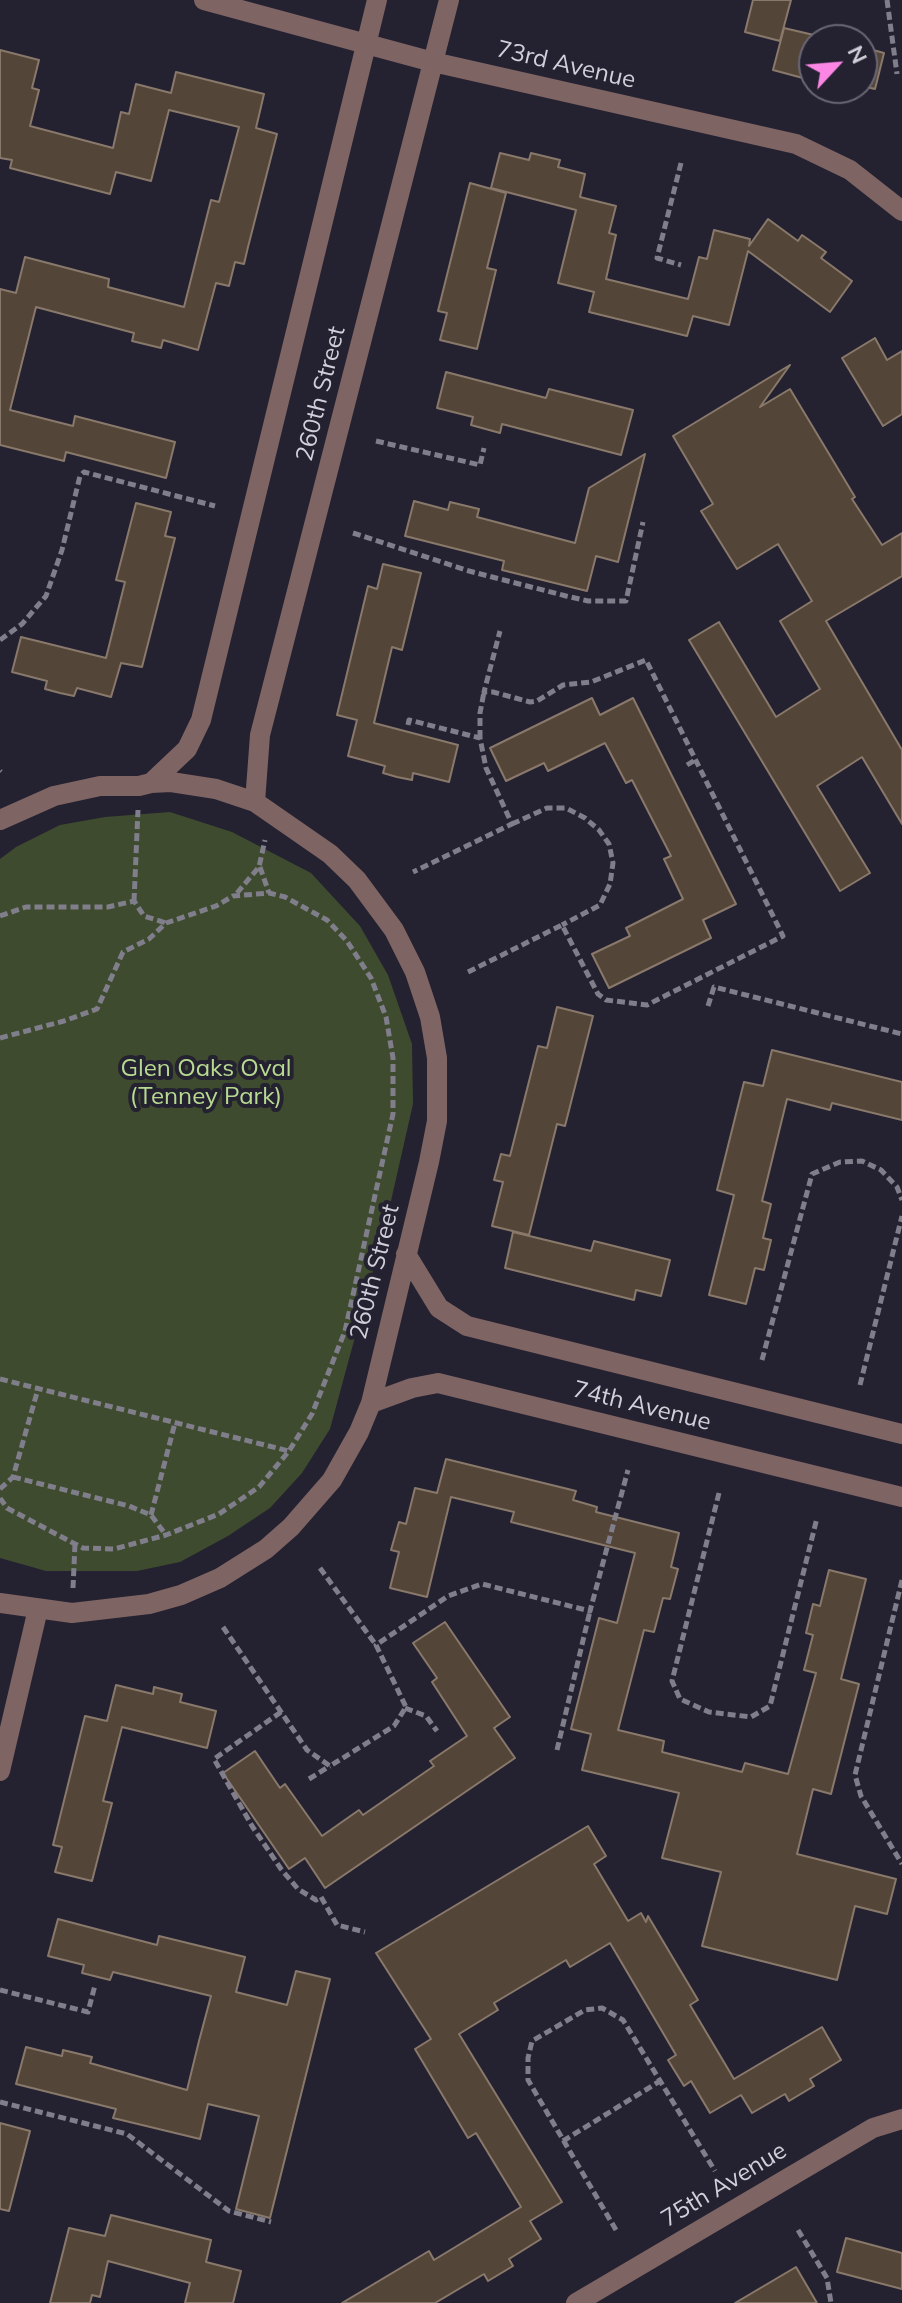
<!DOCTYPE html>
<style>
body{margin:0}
#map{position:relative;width:902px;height:2303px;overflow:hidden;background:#242131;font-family:Mulish,sans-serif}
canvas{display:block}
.north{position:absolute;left:798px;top:24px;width:80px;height:80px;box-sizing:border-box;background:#242131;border:2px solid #696775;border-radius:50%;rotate:64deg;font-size:22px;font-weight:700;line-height:32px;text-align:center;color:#d1d0da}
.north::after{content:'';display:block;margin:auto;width:28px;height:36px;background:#fc86e4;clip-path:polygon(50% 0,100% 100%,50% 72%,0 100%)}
</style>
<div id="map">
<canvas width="902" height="2303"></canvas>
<div class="north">N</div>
</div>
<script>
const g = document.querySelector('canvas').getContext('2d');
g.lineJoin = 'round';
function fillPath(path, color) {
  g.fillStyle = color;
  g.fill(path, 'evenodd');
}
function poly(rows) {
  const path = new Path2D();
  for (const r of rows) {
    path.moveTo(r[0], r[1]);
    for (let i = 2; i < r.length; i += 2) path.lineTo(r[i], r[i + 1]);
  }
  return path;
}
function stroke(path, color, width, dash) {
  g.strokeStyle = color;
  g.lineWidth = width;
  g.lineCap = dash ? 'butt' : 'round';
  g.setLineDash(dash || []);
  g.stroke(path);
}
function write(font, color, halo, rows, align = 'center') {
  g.font = font + ' Mulish,sans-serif';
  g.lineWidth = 8;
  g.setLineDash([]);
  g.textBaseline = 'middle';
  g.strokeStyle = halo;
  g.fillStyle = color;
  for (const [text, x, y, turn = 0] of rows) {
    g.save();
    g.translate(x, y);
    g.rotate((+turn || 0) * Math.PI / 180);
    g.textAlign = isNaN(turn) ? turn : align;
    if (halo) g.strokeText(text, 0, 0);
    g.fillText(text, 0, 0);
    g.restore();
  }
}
const green = poly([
 [170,812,232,832,311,873,360,926,388,975,412,1044,413,1104,386,1223,330,1429,302,1473,270,1508,228,1536,180,1562,137,1571,46,1571,0,1558,0,859,16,847,60,825,105,817]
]);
const building = poly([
 [753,0,791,0,780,41,745,32,753,0],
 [784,28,835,40,814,40,814,81,773,70,784,28],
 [862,47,884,53,875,89,862,86,862,47],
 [0,50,39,60,32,88,39,90,30,126,113,148,121,112,129,114,136,84,171,93,176,72,264,94,256,128,277,134,248,247,244,264,235,262,229,286,216,283,198,350,163,340,161,348,132,341,134,333,36,307,10,410,73,426,75,416,175,442,166,478,66,452,64,461,0,445,0,289,16,293,25,257,109,279,108,287,184,307,211,200,219,202,239,127,169,110,151,181,116,172,110,194,10,168,12,160,0,158,0,50],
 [500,153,529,160,531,153,560,160,558,167,585,174,580,197,616,206,609,233,616,235,606,279,688,299,699,257,707,259,714,230,750,239,749,246,768,219,798,241,802,235,826,252,821,258,852,281,830,312,748,251,729,325,693,316,687,336,589,312,594,292,558,283,576,210,491,188,500,153],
 [470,183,506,193,487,268,496,270,477,349,440,340,447,313,438,311,470,183],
 [875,338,887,360,902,351,902,414,883,426,842,358,875,338],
 [790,365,760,407,790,389,855,497,852,499,882,545,902,533,902,576,826,621,902,750,902,824,862,757,817,786,870,873,840,891,689,640,719,622,776,717,820,689,780,621,812,601,778,544,737,569,701,511,713,504,673,436,790,365],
 [446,372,546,398,549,389,633,410,621,455,502,424,500,433,471,425,473,417,437,408,446,372],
 [645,454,618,562,596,556,587,591,502,570,504,561,405,536,414,501,448,510,450,502,479,509,477,517,575,543,589,488,645,454],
 [136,503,171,512,165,536,175,538,142,667,121,663,111,697,77,688,74,696,60,693,45,689,47,681,12,672,21,637,106,658,125,582,116,580,136,503],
 [383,564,421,573,402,650,392,647,374,723,458,745,449,782,413,773,412,780,397,777,383,773,385,766,348,756,357,720,337,715,368,586,377,589,383,564],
 [592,698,600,715,633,698,736,904,703,920,711,938,609,988,592,954,630,936,626,928,683,899,664,859,671,856,632,780,626,783,605,743,548,771,544,763,506,781,490,748,592,698],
 [557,1007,593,1016,565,1126,557,1124,529,1235,492,1226,503,1182,494,1180,501,1154,510,1156,538,1046,547,1048,557,1007],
 [772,1050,902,1082,902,1120,832,1103,830,1110,787,1099,762,1201,771,1204,763,1238,771,1240,764,1270,755,1268,746,1304,709,1295,734,1195,717,1190,744,1082,763,1086,772,1050],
 [513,1232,591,1251,594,1241,670,1260,661,1296,636,1290,634,1300,505,1268,513,1232],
 [446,1459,576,1491,573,1500,597,1507,596,1512,679,1533,671,1567,678,1569,670,1599,663,1598,654,1632,644,1630,618,1730,664,1741,662,1752,742,1772,745,1763,788,1774,816,1673,804,1670,813,1635,806,1633,813,1604,820,1606,829,1570,866,1579,841,1679,859,1684,831,1794,813,1789,797,1854,896,1879,887,1914,855,1906,837,1980,702,1946,721,1872,662,1858,679,1793,582,1770,591,1734,571,1729,599,1618,617,1623,635,1553,511,1522,514,1512,451,1497,427,1597,390,1588,399,1552,391,1550,399,1522,406,1524,415,1488,437,1493,446,1459],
 [445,1622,510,1717,494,1728,515,1758,325,1888,305,1858,289,1869,223,1773,255,1751,280,1788,285,1784,322,1836,359,1810,363,1815,434,1766,430,1761,467,1736,432,1682,437,1678,413,1643,445,1622],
 [116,1685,153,1694,154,1687,182,1694,180,1702,216,1711,207,1748,122,1727,103,1801,112,1803,92,1881,55,1872,62,1847,53,1845,85,1716,107,1721,116,1685],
 [588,1826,606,1856,594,1864,628,1921,641,1913,646,1922,648,1916,698,2000,690,2005,734,2079,822,2027,841,2060,810,2079,814,2086,789,2101,785,2094,752,2113,741,2095,710,2113,691,2081,684,2086,668,2060,676,2055,610,1943,570,1967,566,1960,494,2003,498,2010,459,2034,562,2202,530,2221,541,2239,509,2259,513,2266,488,2281,484,2274,435,2303,342,2303,429,2251,434,2260,521,2207,476,2133,468,2138,415,2049,431,2039,376,1953,588,1826],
 [58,1919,157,1945,159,1936,245,1957,236,1992,287,2005,296,1971,330,1979,270,2218,236,2209,259,2116,208,2104,200,2139,113,2118,116,2109,16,2084,26,2047,62,2056,63,2050,92,2057,90,2063,187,2090,199,2041,211,1996,113,1972,110,1980,82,1973,84,1965,48,1956,58,1919],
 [0,2123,30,2131,9,2211,0,2209,0,2123],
 [111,2215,211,2240,206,2262,241,2271,233,2303,185,2303,190,2283,108,2261,100,2297,92,2295,90,2303,50,2303,69,2228,105,2236,111,2215],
 [846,2238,902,2253,902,2289,837,2272,846,2238],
 [796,2267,817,2303,735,2303,796,2267]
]);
const path = poly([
 [887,0,897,74],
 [681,163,657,258,681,265],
 [376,441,480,465,484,448],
 [353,533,469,571,566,596,588,601,626,601,643,522],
 [0,640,22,624,46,596,62,550,80,476,84,472,215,506],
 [408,725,409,720,480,738,486,768,512,824,413,872],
 [480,738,480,713,484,692],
 [687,765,695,760],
 [0,771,1,772],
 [512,824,547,808,566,808,585,818,599,830,609,844,613,863,610,884,600,905,562,925],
 [260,867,269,893],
 [237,893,259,867,265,840],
 [134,901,138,810],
 [0,916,26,907,108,907,134,901,144,916,166,923],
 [468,972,562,925,598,994,606,1000,647,1005,783,936,646,660,591,682,563,685,537,701,530,702,493,692,484,692,500,631],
 [708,1006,714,987,902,1034],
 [0,1038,64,1021,97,1009,123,952,149,939,166,923,216,906,233,896,269,893,285,897,327,920,347,941,371,978,386,1017,393,1058,393,1114,345,1331,312,1414,289,1451,259,1487,219,1514,166,1535,114,1549,83,1548,75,1544,7,1508,0,1498],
 [762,1360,812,1174,840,1162,862,1161,881,1170,897,1187,902,1200],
 [0,1379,289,1451],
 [860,1385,902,1216],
 [13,1477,129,1506,151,1515,166,1535],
 [0,1489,13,1477,38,1389],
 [719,1493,672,1681,680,1699,709,1712,751,1717,770,1706,817,1518],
 [151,1515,175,1423],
 [320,1568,376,1645],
 [902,1580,855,1775,861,1796,902,1864],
 [73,1588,75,1544],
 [223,1627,307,1750,330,1766,394,1726,406,1707,376,1645,448,1596,482,1584,590,1611,628,1470],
 [405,1708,426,1716,437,1731],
 [281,1712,214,1759,252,1826,281,1869,298,1889,316,1900,321,1897,337,1925,365,1932],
 [557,1750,590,1611],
 [309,1779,330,1766],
 [0,1990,88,2012,95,1985],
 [0,2102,127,2134,229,2211,271,2222],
 [563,2141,660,2081],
 [616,2230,528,2080,528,2058,532,2041,585,2010,602,2008,623,2020,715,2171],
 [798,2230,827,2278,831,2303]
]);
const minor = poly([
 [204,0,433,62,796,144,850,170,902,211],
 [151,783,187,749,201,720,377,0],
 [255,802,260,735,449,0],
 [0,820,54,796,100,786,139,786,151,783,171,782,216,789,255,802,330,854,357,880,394,930,415,972,430,1017,437,1058,437,1121,429,1162,371,1403,359,1432,332,1480,291,1527,266,1549,220,1578,181,1595,149,1604,72,1613,0,1603],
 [406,1254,439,1308,467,1326,902,1434],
 [371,1403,412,1388,438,1383,902,1497],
 [0,1771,38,1609],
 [576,2303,873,2128,902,2119]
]);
const streetNames = [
 ["73rd Avenue",566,65,13],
 ["260th Street",321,394,-76],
 ["260th Street",375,1272,-76],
 ["74th Avenue",642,1406,14],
 ["75th Avenue",724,2185,-31]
];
const parkNames = [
 ["Glen Oaks Oval",206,1069],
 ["(Tenney Park)",206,1097]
];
fillPath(green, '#3e4b2f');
fillPath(building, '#544539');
stroke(building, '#89796b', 2);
stroke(path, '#807e8b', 5, [8, 4]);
stroke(minor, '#7e6463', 20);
write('24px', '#d1d0da', '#242131', streetNames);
write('24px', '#b8da90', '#242131', parkNames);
</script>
